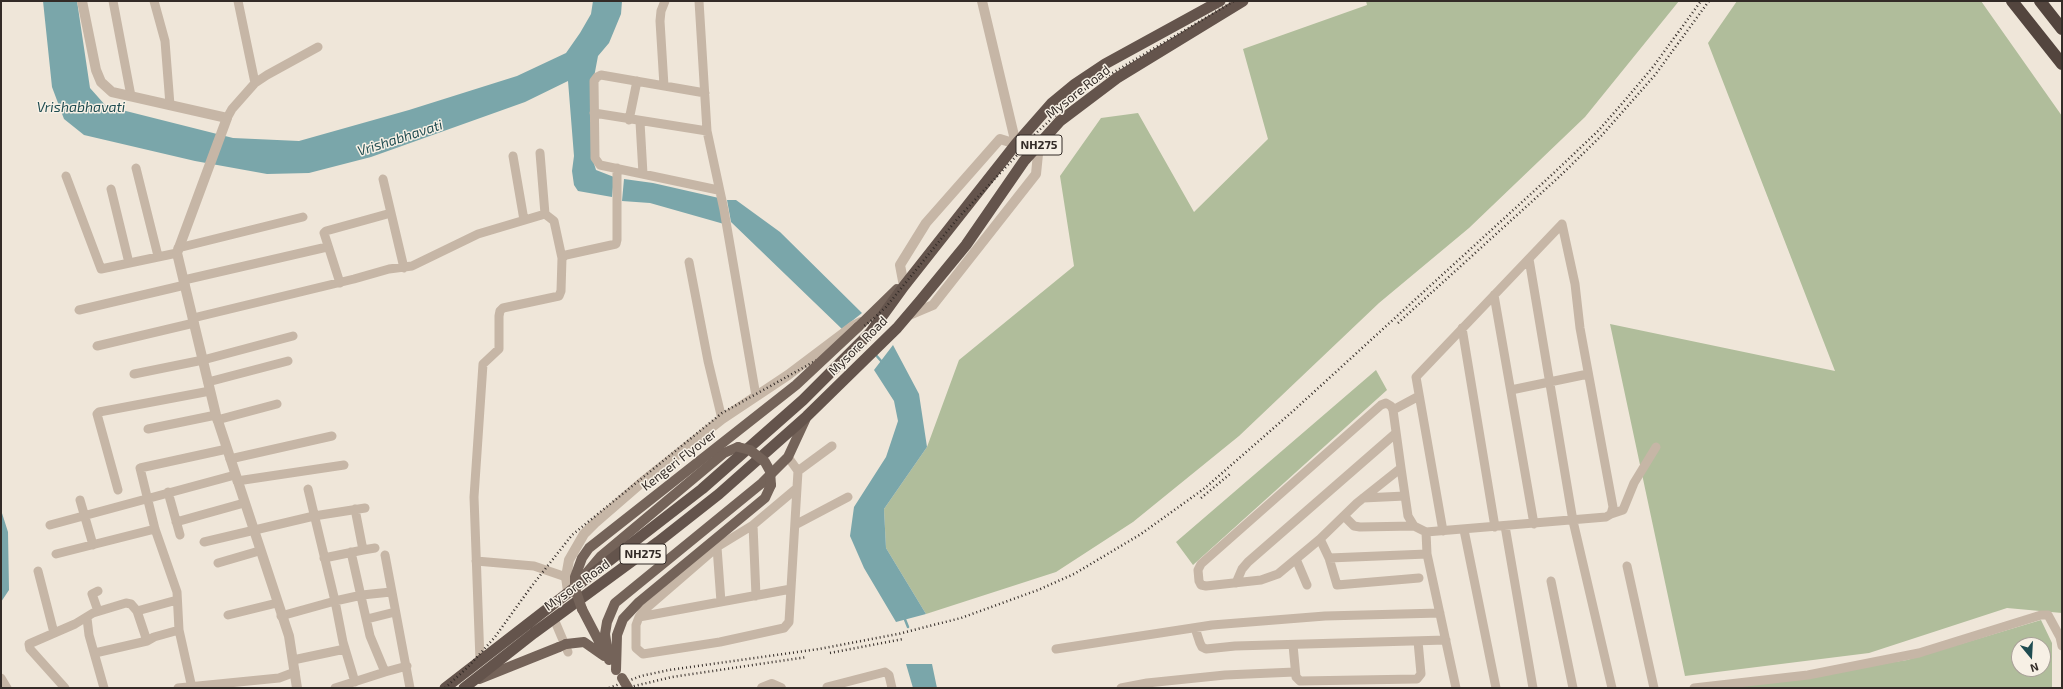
<!DOCTYPE html>
<style>
body{margin:0}
#map{position:relative;width:2063px;height:689px;overflow:hidden;background:#efe6d9;font-family:"Exo 2",sans-serif}
canvas{display:block}
.frame{position:absolute;inset:0;border:2px solid #332b27;pointer-events:none}
.north{position:absolute;left:2011px;top:637px;width:40px;height:40px;box-sizing:border-box;background:#f7f0e5;border:1px solid #a9a199;border-radius:50%;rotate:162deg;font-size:11px;font-weight:700;line-height:16px;text-align:center;color:#332b27}
.north::after{content:'';display:block;margin:auto;width:14px;height:18px;background:#1f4c51;clip-path:polygon(50% 0,100% 100%,50% 72%,0 100%)}
</style>
<div id="map">
<canvas width="2063" height="689"></canvas>
<div class="frame"></div>
<div class="north">N</div>
</div>
<script>
const g = document.querySelector('canvas').getContext('2d');
g.lineJoin = 'round';
function fillPath(path, color) {
  g.fillStyle = color;
  g.fill(path, 'evenodd');
}
function poly(rows) {
  const path = new Path2D();
  for (const r of rows) {
    path.moveTo(r[0], r[1]);
    for (let i = 2; i < r.length; i += 2) path.lineTo(r[i], r[i + 1]);
  }
  return path;
}
function stroke(path, color, width, dash) {
  g.strokeStyle = color;
  g.lineWidth = width;
  g.lineCap = dash ? 'butt' : 'round';
  g.setLineDash(dash || []);
  g.stroke(path);
}
function write(font, color, halo, rows, align = 'center') {
  g.font = font + ' "Exo 2",sans-serif';
  g.lineWidth = 3;
  g.setLineDash([]);
  g.textBaseline = 'middle';
  g.strokeStyle = halo;
  g.fillStyle = color;
  for (const [text, x, y, turn = 0] of rows) {
    g.save();
    g.translate(x, y);
    g.rotate((+turn || 0) * Math.PI / 180);
    g.textAlign = isNaN(turn) ? turn : align;
    if (halo) g.strokeText(text, 0, 0);
    g.fillText(text, 0, 0);
    g.restore();
  }
}
const green = poly([
 [1366,1,1679,1,1585,117,1469,228,1379,303,1239,436,1133,522,1056,572,926,614,886,548,884,509,927,447,959,360,1074,266,1060,176,1101,118,1138,113,1194,212,1268,139,1243,49,1367,5],
 [1737,1,1981,1,2062,116,2062,613,2007,608,1869,653,1685,676,1610,324,1835,371,1708,43],
 [1376,370,1387,390,1193,565,1176,542],
 [2041,620,2052,643,2052,688,1720,688,1907,660],
 [2019,645,2043,645,2043,669,2019,669]
]);
const water = poly([
 [43,1,77,1,90,88,106,106,233,138,299,141,409,110,517,76,566,53,580,33,591,14,593,1,622,1,621,14,609,43,598,56,591,93,591,154,596,170,614,177,612,197,578,191,574,185,572,171,574,156,568,81,525,102,371,157,309,173,267,174,195,161,84,135,64,119,52,87],
 [624,179,653,183,719,198,724,224,650,203,622,201],
 [727,200,736,200,780,232,862,313,842,329,731,222],
 [893,345,919,394,927,447,884,509,886,548,926,614,896,622,864,568,850,536,854,507,886,457,898,421,894,401,874,370],
 [1,510,8,532,9,590,1,602],
 [906,664,932,664,937,688,913,688]
]);
const stream = poly([
 [875,354,882,362],
 [904,617,908,627]
]);
const minor = poly([
 [113,1,131,96],
 [154,1,165,41,170,105],
 [238,1,255,83],
 [699,1,707,131,724,210,756,396],
 [664,86,660,21,661,11,665,1],
 [705,93,601,75,597,77,594,81,595,158,600,165,718,190],
 [594,113,707,131],
 [227,118,232,109,255,83,267,75,318,47],
 [629,120,637,81],
 [640,122,643,174],
 [540,153,545,214],
 [513,156,524,220],
 [136,168,158,256],
 [66,176,101,269,177,253],
 [383,179,404,268],
 [111,189,129,263],
 [178,248,303,217],
 [1529,259,1573,521,1612,688],
 [689,262,708,361,722,419],
 [184,280,327,247],
 [340,283,324,233,326,231,391,213],
 [1494,295,1534,524],
 [79,310,185,285],
 [193,318,354,279,389,269,412,266,478,234,545,214,554,221,562,258],
 [1462,328,1495,527],
 [97,346,194,323],
 [134,374,203,360,293,336],
 [208,382,288,361],
 [1511,390,1588,374],
 [1393,410,1419,396],
 [217,420,277,404],
 [148,429,216,415],
 [788,457,798,471,789,622,784,628,720,642,643,654,636,648,636,625,639,617,791,589],
 [230,459,332,436],
 [1401,468,1357,503,1320,539,1278,574,1261,580,1206,586,1201,585,1199,581,1198,570,1201,564,1381,405,1386,403,1391,406,1393,410,1401,468,1408,516,1414,526,1426,532],
 [798,471,832,446],
 [237,481,344,465],
 [308,489,335,601,343,642,355,682],
 [118,490,97,414,99,412,210,391],
 [168,492,180,535],
 [1363,498,1405,496],
 [80,500,93,545],
 [1611,514,1623,510,1634,483,1656,447],
 [1344,516,1354,526,1360,527,1414,526],
 [176,522,244,503],
 [50,525,235,475],
 [753,525,756,596],
 [795,525,848,497],
 [1505,526,1533,688],
 [1464,530,1496,688],
 [1443,531,1416,377,1562,224],
 [1320,539,1329,558,1337,585,1419,578],
 [204,542,314,516,365,508],
 [363,550,375,548],
 [56,554,155,529],
 [385,555,410,688],
 [324,558,363,550,355,509],
 [1329,558,1427,554],
 [1296,559,1307,585],
 [476,561,534,566,566,577],
 [218,563,259,551],
 [1627,566,1654,688],
 [38,571,54,633],
 [1551,581,1573,688],
 [1236,583,1242,569,1248,562,1396,433],
 [98,591,92,594,98,611],
 [721,602,717,547,753,525,797,488],
 [137,611,177,600],
 [228,615,277,603],
 [281,616,335,601,362,595,391,592],
 [639,617,643,611,717,547],
 [87,618,89,635,104,688],
 [367,619,395,612],
 [554,619,568,652],
 [1195,628,1200,643,1202,647,1206,649,1235,646,1446,640],
 [1293,645,1296,677,1300,681,1417,679,1421,674,1418,641],
 [1056,649,1212,625,1325,616,1440,613],
 [95,653,147,641,154,637,179,630],
 [293,660,345,649],
 [480,661,474,497,483,364,499,349,499,316,500,311,503,308,559,296,561,291,562,258,566,255,616,244,617,240,617,168],
 [385,672,407,666],
 [1,678,7,688],
 [827,687,885,672,889,675,892,688],
 [65,688,30,649,29,644,75,624,93,613,126,603,131,604,137,611,147,641],
 [178,688,279,678,295,672],
 [192,688,179,630,177,592,155,529,140,468,227,449],
 [335,688,385,672,370,636,351,552],
 [1121,688,1147,683,1225,675,1295,672],
 [1456,688,1427,554,1426,532,1606,517,1611,514,1613,507,1580,328,1575,284,1562,224],
 [1694,688,1808,675,1919,653,2041,615,2048,615,2060,637,2062,646]
]);
const tertiary = poly([
 [82,1,96,70,101,82,112,92,227,118,177,253,216,415,289,636,297,688],
 [904,286,900,265,926,223,1000,139,1016,144,982,1],
 [907,316,933,305,1036,174,1039,144],
 [568,591,566,577,569,560,584,534,595,523,640,484,722,419,788,375,853,326,861,322],
 [762,688,772,684,781,688]
]);
const primary = poly([
 [858,327,897,289],
 [579,582,601,556,724,453,738,447],
 [582,609,605,653],
 [566,644,584,642,604,656],
 [609,660,605,634,607,622,615,603,762,483,788,457,807,416],
 [616,670,617,635,623,619,639,602,765,498,771,485],
 [479,679,559,647]
]);
const trunk = poly([
 [445,688,702,489,803,400,870,333,904,286,1016,144,1052,103,1075,84,1105,64,1220,1],
 [464,688,534,633,658,542,719,494,807,416,897,328,920,301,966,245,1024,161,1060,121,1117,78,1243,1]
]);
const motorway = poly([
 [2012,1,2062,64],
 [2040,1,2062,29]
]);
const rail = poly([
 [1398,323,1560,176,1602,135,1655,75,1709,1],
 [1201,498,1230,474],
 [830,653,903,639],
 [445,688,468,667,495,637,531,587,572,535,722,413,826,355,872,320,886,307,958,218,1019,153,1034,135,1082,91,1234,1],
 [609,688,641,676,669,670,819,649,898,634,961,618,1038,590,1074,574,1141,534,1205,488,1292,412,1556,171,1599,130,1626,99,1653,67,1701,1],
 [626,688,672,677,807,657]
]);
const primaryBridge = poly([
 [738,447,750,450,765,462,770,471,771,485],
 [582,609,575,589,575,577,582,558,589,548,796,385,858,327],
 [559,647,566,644],
 [622,678,628,688]
]);
const shields = [
 [1039,145,46],
 [643,554,46]
];
const shieldNames = [
 ["NH275",1039,145],
 ["NH275",643,554]
];
const streetNames = [
 ["Mysore Road",1078,92,-38],
 ["Mysore Road",858,346,-45],
 ["Kengeri Flyover",679,460,-38],
 ["Mysore Road",577,585,-36]
];
const waterNames = [
 ["Vrishabhavati",81,107],
 ["Vrishabhavati",400,138,-18]
];
fillPath(green, '#b0bd9b');
fillPath(water, '#7aa6aa');
stroke(stream, '#7aa6aa', 2.5);
stroke(minor, '#c6b6a6', 9);
stroke(tertiary, '#c6b6a6', 10);
stroke(primary, '#746359', 10);
stroke(trunk, '#64544c', 11);
stroke(motorway, '#53453e', 12);
stroke(rail, '#332b27', 2.5, [1, 3]);
stroke(primaryBridge, '#746359', 10);
for (const [x, y, w] of shields) {
  const box = new Path2D();
  box.roundRect(x - w / 2, y - 10, w, 20, 3);
  g.fillStyle = '#f7f0e5';
  g.fill(box);
  stroke(box, '#332b27', 1);
}
write('bold 12px', '#332b27', null, shieldNames);
write('13px', '#332b27', '#f7f0e5', streetNames);
write('italic 14px', '#1f4c51', '#f7f0e5', waterNames);
</script>
